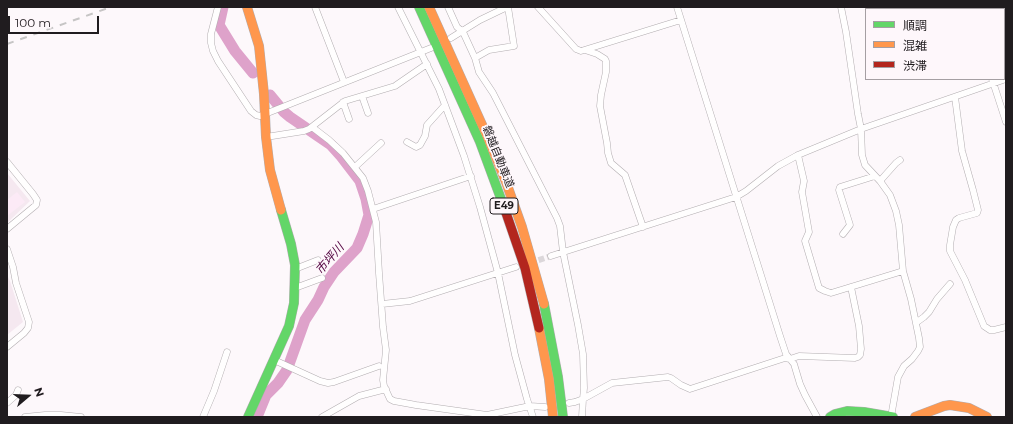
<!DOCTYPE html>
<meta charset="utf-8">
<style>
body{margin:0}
#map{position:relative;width:1013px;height:424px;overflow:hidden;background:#fdf8fb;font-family:Montserrat,"Noto Sans JP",sans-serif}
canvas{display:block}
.frame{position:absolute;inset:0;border:8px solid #201c1f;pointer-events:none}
.legend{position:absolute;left:865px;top:8px;width:140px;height:72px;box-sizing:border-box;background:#fef7fb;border:1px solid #a59fa3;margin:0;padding:5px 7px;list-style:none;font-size:12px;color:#201c1f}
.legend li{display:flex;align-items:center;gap:8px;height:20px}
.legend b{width:20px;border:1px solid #a59fa3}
.north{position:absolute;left:8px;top:376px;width:40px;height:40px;-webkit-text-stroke:3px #fef7fb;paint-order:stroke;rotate:71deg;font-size:11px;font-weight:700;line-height:16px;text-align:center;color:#201c1f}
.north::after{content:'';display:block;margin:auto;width:14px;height:18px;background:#201c1f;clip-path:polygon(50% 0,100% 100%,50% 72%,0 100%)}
.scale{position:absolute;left:8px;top:16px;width:91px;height:18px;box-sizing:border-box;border:2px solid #201c1f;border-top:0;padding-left:5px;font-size:12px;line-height:14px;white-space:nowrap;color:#201c1f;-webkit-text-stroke:3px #fef7fb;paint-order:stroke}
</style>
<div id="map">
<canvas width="1013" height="424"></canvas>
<div class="frame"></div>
<ul class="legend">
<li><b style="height:5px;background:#63d668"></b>順調</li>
<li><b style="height:5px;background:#ff974d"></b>混雑</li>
<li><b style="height:5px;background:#b3261e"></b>渋滞</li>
</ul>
<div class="north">N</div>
<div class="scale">100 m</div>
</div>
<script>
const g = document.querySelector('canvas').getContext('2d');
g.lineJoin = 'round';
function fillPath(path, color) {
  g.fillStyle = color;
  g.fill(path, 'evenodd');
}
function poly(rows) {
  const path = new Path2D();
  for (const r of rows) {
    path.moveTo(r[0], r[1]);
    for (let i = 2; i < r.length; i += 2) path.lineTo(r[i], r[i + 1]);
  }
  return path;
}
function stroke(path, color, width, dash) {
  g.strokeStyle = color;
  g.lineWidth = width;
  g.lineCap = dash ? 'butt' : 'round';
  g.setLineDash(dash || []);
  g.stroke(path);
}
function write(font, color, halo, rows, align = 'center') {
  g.font = font + ' Montserrat,"Noto Sans JP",sans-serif';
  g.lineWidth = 3.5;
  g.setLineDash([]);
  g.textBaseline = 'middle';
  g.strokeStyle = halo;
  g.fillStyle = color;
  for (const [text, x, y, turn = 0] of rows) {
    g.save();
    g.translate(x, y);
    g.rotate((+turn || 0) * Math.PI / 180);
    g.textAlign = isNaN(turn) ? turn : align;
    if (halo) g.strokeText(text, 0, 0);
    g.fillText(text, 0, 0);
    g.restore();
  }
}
const built = poly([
 [7,173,30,201,7,223],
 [7,275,10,281,23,322,7,335]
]);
const green = poly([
 [17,192,25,202,7,216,7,200]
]);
const river = poly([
 [223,7,219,25,235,51,253,73],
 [257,417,266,395,278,383,287,370,305,320,318,300,324,287,334,272,357,248,363,234,369,215,366,199,360,181,340,155,331,145,290,117,284,112,270,95]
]);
const streetTunnel = poly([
 [530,263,551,256]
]);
const street = poly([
 [218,7,211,34,211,43,213,51,218,61,251,111,256,115,260,116,431,48],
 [315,7,344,82],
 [398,7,439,89,464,156,480,207,498,273,515,355,527,399,533,417],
 [448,7,457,27,463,32,475,58,479,72,493,93,557,218,560,226,563,252,578,325,583,354,584,388,583,399,582,417],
 [538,7,576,49,581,51,681,20],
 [677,7,780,336,786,354,794,364,800,384,805,395,817,417],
 [841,7,846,32,858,114,861,129,862,155,865,165,880,181,890,195,896,211,899,225,903,271,911,299,919,338,920,347,918,351,912,359,904,366,898,377,891,417],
 [970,7,971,9],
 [451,38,480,20,507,7],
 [585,50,597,54,605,59,606,61,606,72,601,95,600,106,607,143,608,153,611,163,625,175,643,227],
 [475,58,489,50,514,46,508,7],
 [992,79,1006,122],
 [362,96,368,113],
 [955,97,962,151,973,190,978,210,977,213,959,218,956,220,953,227,950,245,950,251,965,280,984,326,990,330,994,330,1006,327],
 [343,102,349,119],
 [312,127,329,140,343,153,363,178,368,191,376,222,379,273,383,327,386,350,383,380,384,386,390,399,394,401,416,405,487,415,530,406,545,407],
 [266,137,304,131,309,129,345,101,395,86,427,64],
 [407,142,416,147,420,145,425,136,427,125,445,105],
 [798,155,804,181,802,192,809,232,805,241,819,288,825,291,831,293,903,271],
 [7,162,33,194,37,200,36,205,7,229],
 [355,167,381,143],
 [880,181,896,163,900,160],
 [373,209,471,176],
 [843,234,850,225,839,190,840,187,875,176],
 [7,249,13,267,16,283,29,322,28,328,24,333,7,347],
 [551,256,736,197,746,191,778,166,798,155,861,129,1006,79],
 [295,269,318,260],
 [295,288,322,278],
 [382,304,410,301,516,267],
 [917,322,924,317,929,312,937,299,950,284],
 [274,360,320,381,328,383,334,382,379,366],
 [7,403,16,395,18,390],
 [569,403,575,402,583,399,612,383,668,377,671,378,681,385,690,389,785,358,790,359,799,356,855,358,858,357,860,355,861,349,859,326,851,287],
 [25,417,45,415,61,415,81,417],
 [203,417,214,391,227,352],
 [322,417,359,396,386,389]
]);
const fast = poly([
 [419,7,480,142,504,207],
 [544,304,558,377,563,417],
 [248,417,289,326,294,303,295,265,291,244,281,210],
 [830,417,835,414,847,411,864,412,893,417]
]);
const slow = poly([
 [247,7,259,46,264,94,266,137,270,170,281,210],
 [429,7,488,138,506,182,522,227,544,304],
 [539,328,549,379,553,417],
 [915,417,944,406,950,405,969,408,987,417]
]);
const jam = poly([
 [504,207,525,268,539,328]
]);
const rail = poly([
 [7,44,111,7]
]);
const shields = [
 [504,206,28]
];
const shieldNames = [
 ["E49",504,206]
];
const streetNames = [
 ["磐越自動車道",498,157,68]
];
const waterNames = [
 ["市坪川",330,259,-49]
];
fillPath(built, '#f5e8f0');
fillPath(green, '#fceaf6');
stroke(river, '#dea2ca', 11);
stroke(streetTunnel, '#dcd7da', 6, [6, 3]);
stroke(street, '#b2adb0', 7);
stroke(fast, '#b2adb0', 10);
stroke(slow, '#b2adb0', 10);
stroke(jam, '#b2adb0', 10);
stroke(street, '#fffefe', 6);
stroke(fast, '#63d668', 9);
stroke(slow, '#ff974d', 9);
stroke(jam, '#b3261e', 9);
stroke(rail, '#c6c5c5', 2, [7, 7]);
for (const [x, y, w] of shields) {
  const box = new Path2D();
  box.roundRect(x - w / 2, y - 8, w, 16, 3);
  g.fillStyle = '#fef7fb';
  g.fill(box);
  stroke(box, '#201c1f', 1);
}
write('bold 10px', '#201c1f', null, shieldNames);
write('11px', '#201c1f', '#fef7fb', streetNames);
write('italic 12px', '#520440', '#fef7fb', waterNames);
</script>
